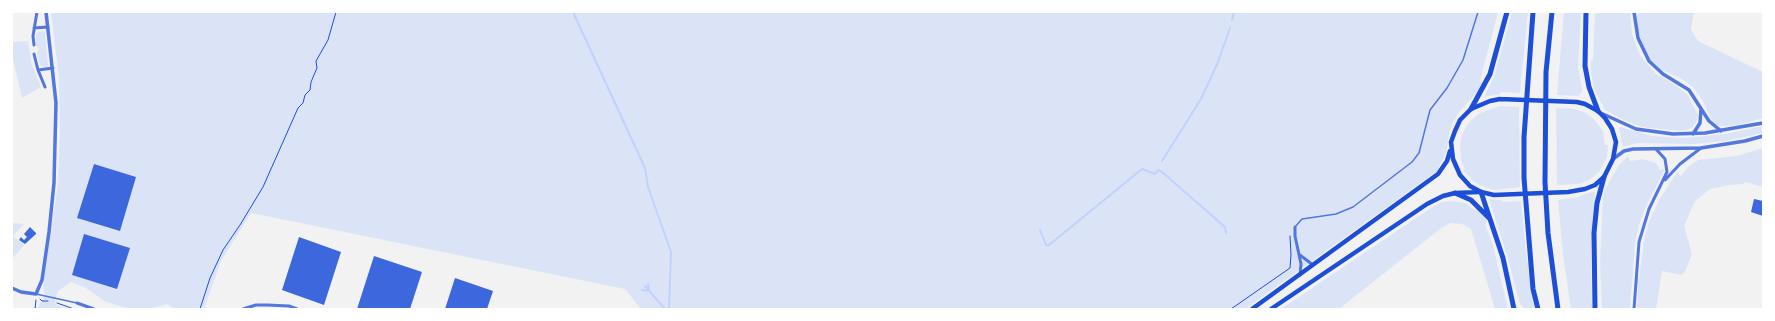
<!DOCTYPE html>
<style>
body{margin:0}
#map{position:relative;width:1775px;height:321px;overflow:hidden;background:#f2f2f2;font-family:Karla,sans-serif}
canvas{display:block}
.frame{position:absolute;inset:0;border:13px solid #fff;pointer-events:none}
</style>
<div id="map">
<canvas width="1775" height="321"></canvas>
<div class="frame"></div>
</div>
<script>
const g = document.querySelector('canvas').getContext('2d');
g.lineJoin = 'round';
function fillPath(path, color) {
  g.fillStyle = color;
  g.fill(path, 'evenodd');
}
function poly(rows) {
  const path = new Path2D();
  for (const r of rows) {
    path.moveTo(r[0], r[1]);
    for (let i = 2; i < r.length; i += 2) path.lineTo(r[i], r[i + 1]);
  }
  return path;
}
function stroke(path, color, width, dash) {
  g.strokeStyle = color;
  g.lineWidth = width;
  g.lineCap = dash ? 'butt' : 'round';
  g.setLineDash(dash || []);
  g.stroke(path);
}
const green = poly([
 [51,12,1498,12,1480,81,1482,83,1478,91,1460,111,1452,124,1449,134,1446,153,1437,171,1245,309,641,309,625,289,251,213,221,261,204,309,175,309,167,304,150,309,129,309,104,301,86,288,71,282,58,291,55,301,56,305,69,309,37,309,45,295,43,286,58,183,60,132,59,78],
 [1512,12,1528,12,1520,93,1500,92,1500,94,1484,97,1494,77],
 [1564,12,1581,12,1578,67,1582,89,1582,92,1578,96,1557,95],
 [1595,12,1630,12,1632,34,1640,55,1655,73,1672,83,1688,95,1698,116,1696,122,1692,128,1681,131,1642,127,1624,120,1605,110,1594,89,1591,72,1591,60,1593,60],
 [1637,12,1694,12,1691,29,1698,41,1763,72,1763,118,1738,125,1721,126,1717,125,1711,119,1703,101,1694,88,1682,79,1662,70,1650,59,1645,50,1638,31],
 [44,31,45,33,48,65,48,67,44,67,40,65,37,53,39,48,36,46,36,34,38,32],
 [28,41,32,65,41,87,22,98,12,55,12,42],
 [1500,106,1519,107,1520,187,1494,190,1484,187,1474,182,1463,170,1465,169,1461,160,1460,145,1462,134,1470,121,1480,113],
 [1556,108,1575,109,1584,112,1593,118,1603,131,1605,145,1608,145,1607,157,1599,172,1589,180,1579,184,1557,185],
 [1763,126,1763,133,1725,141,1695,144,1637,143,1623,147,1619,128,1620,127,1652,136,1683,138,1725,134],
 [1763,148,1763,187,1745,182,1744,184,1729,185,1710,189,1695,201,1684,226,1692,254,1685,272,1681,275,1662,271,1656,309,1637,309,1638,279,1639,279,1644,241,1648,224,1659,200,1677,172,1681,176,1689,166,1698,160,1737,156],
 [1628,156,1630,161,1643,159,1656,163,1660,170,1664,169,1664,171,1647,204,1639,225,1635,243,1630,309,1602,309,1600,262,1603,197,1605,189,1619,165],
 [1595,191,1591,255,1592,309,1571,309,1563,255,1558,200,1579,197,1579,196],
 [1489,199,1501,200,1502,202,1521,201,1526,254,1535,309,1523,309,1522,305,1520,305,1507,255],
 [1451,201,1465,203,1476,211,1478,209,1485,218,1487,222,1485,224,1493,245,1508,309,1495,309,1471,229,1462,224,1450,223,1440,229,1339,309,1281,309,1434,206,1442,202],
 [12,223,24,224,13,236,24,245,12,259]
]);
const stream = poly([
 [573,12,645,168,648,187,671,252,669,309],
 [1232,20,1234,12],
 [1162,161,1201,99,1218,62,1230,28],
 [1040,230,1046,245,1049,245,1142,169,1155,174,1158,170,1162,172,1225,227,1226,233],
 [645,286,665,309],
 [642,290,649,291,648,284]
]);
const building = poly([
 [94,164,136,177,120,231,77,218],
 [1754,199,1763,201,1763,216,1751,212],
 [30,227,36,233,36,234,25,244,19,240,21,237,24,240,27,237,24,234],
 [84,234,130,248,117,289,72,275],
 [299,237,341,252,324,305,282,290],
 [374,256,422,272,410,309,357,309],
 [455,278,493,291,487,309,445,309]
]);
const path = poly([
 [40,299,42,301,48,301],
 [57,303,74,309],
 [35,309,36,300],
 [200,309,210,278,223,250,240,225,263,187,298,108,303,103,305,95,310,90,311,82,317,68,316,61,328,40,336,12],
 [1231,309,1290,268,1291,255,1290,236]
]);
const service = poly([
 [1295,227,1302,219,1336,214,1353,207,1412,162,1419,153,1430,110,1447,88,1463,60,1478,12],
 [36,294,77,303]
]);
const minor = poly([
 [34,28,48,27],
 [34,45,33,36,37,12],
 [34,54,38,70,45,87],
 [38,70,53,68],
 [1665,180,1680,164,1701,148],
 [1295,227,1295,236,1301,264,1300,275],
 [1300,255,1313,265],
 [77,303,94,309],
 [243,309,256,305,267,305,289,306,297,309],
 [1634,309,1639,242,1649,209,1667,172,1665,159,1656,149]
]);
const tertiary = poly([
 [1634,12,1638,38,1649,61,1663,74,1689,90,1709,121,1721,131],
 [1603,114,1636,129,1673,134,1705,133,1763,123],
 [1693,134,1700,123,1701,109],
 [1613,159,1624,151,1633,149,1701,148,1745,141,1763,136],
 [12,288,21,292,36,294,42,280,49,232,54,183,56,103,46,12]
]);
const trunk = poly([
 [1500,99,1577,102,1585,104,1598,111,1605,118,1612,129,1616,142,1613,159,1604,177,1595,185,1585,189,1568,192,1494,195,1481,192,1470,186,1460,175,1453,159,1451,142,1455,131,1460,120,1471,109,1490,101,1500,99],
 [1252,309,1438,174,1447,161,1450,151],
 [1271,309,1427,204,1443,196,1455,193,1479,192]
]);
const motorway = poly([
 [1533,12,1524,137,1524,178,1533,289,1538,309],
 [1552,12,1546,72,1545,182,1548,233,1558,309],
 [1586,12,1585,66,1589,87,1598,111],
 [1471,109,1490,74,1507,12],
 [1481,192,1503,258,1514,309],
 [1455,193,1471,200,1489,218],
 [1595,309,1594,233,1597,203,1604,177]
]);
fillPath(green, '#dbe4f7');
stroke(stream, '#bfd3fe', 2);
fillPath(building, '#3d67dc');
stroke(path, '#1d4ed8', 1);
stroke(service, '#5277de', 1.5);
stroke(minor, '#5277de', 3);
stroke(tertiary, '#5277de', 3.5);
stroke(trunk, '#1d4ed8', 4.5);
stroke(motorway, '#1d4ed8', 5);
</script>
